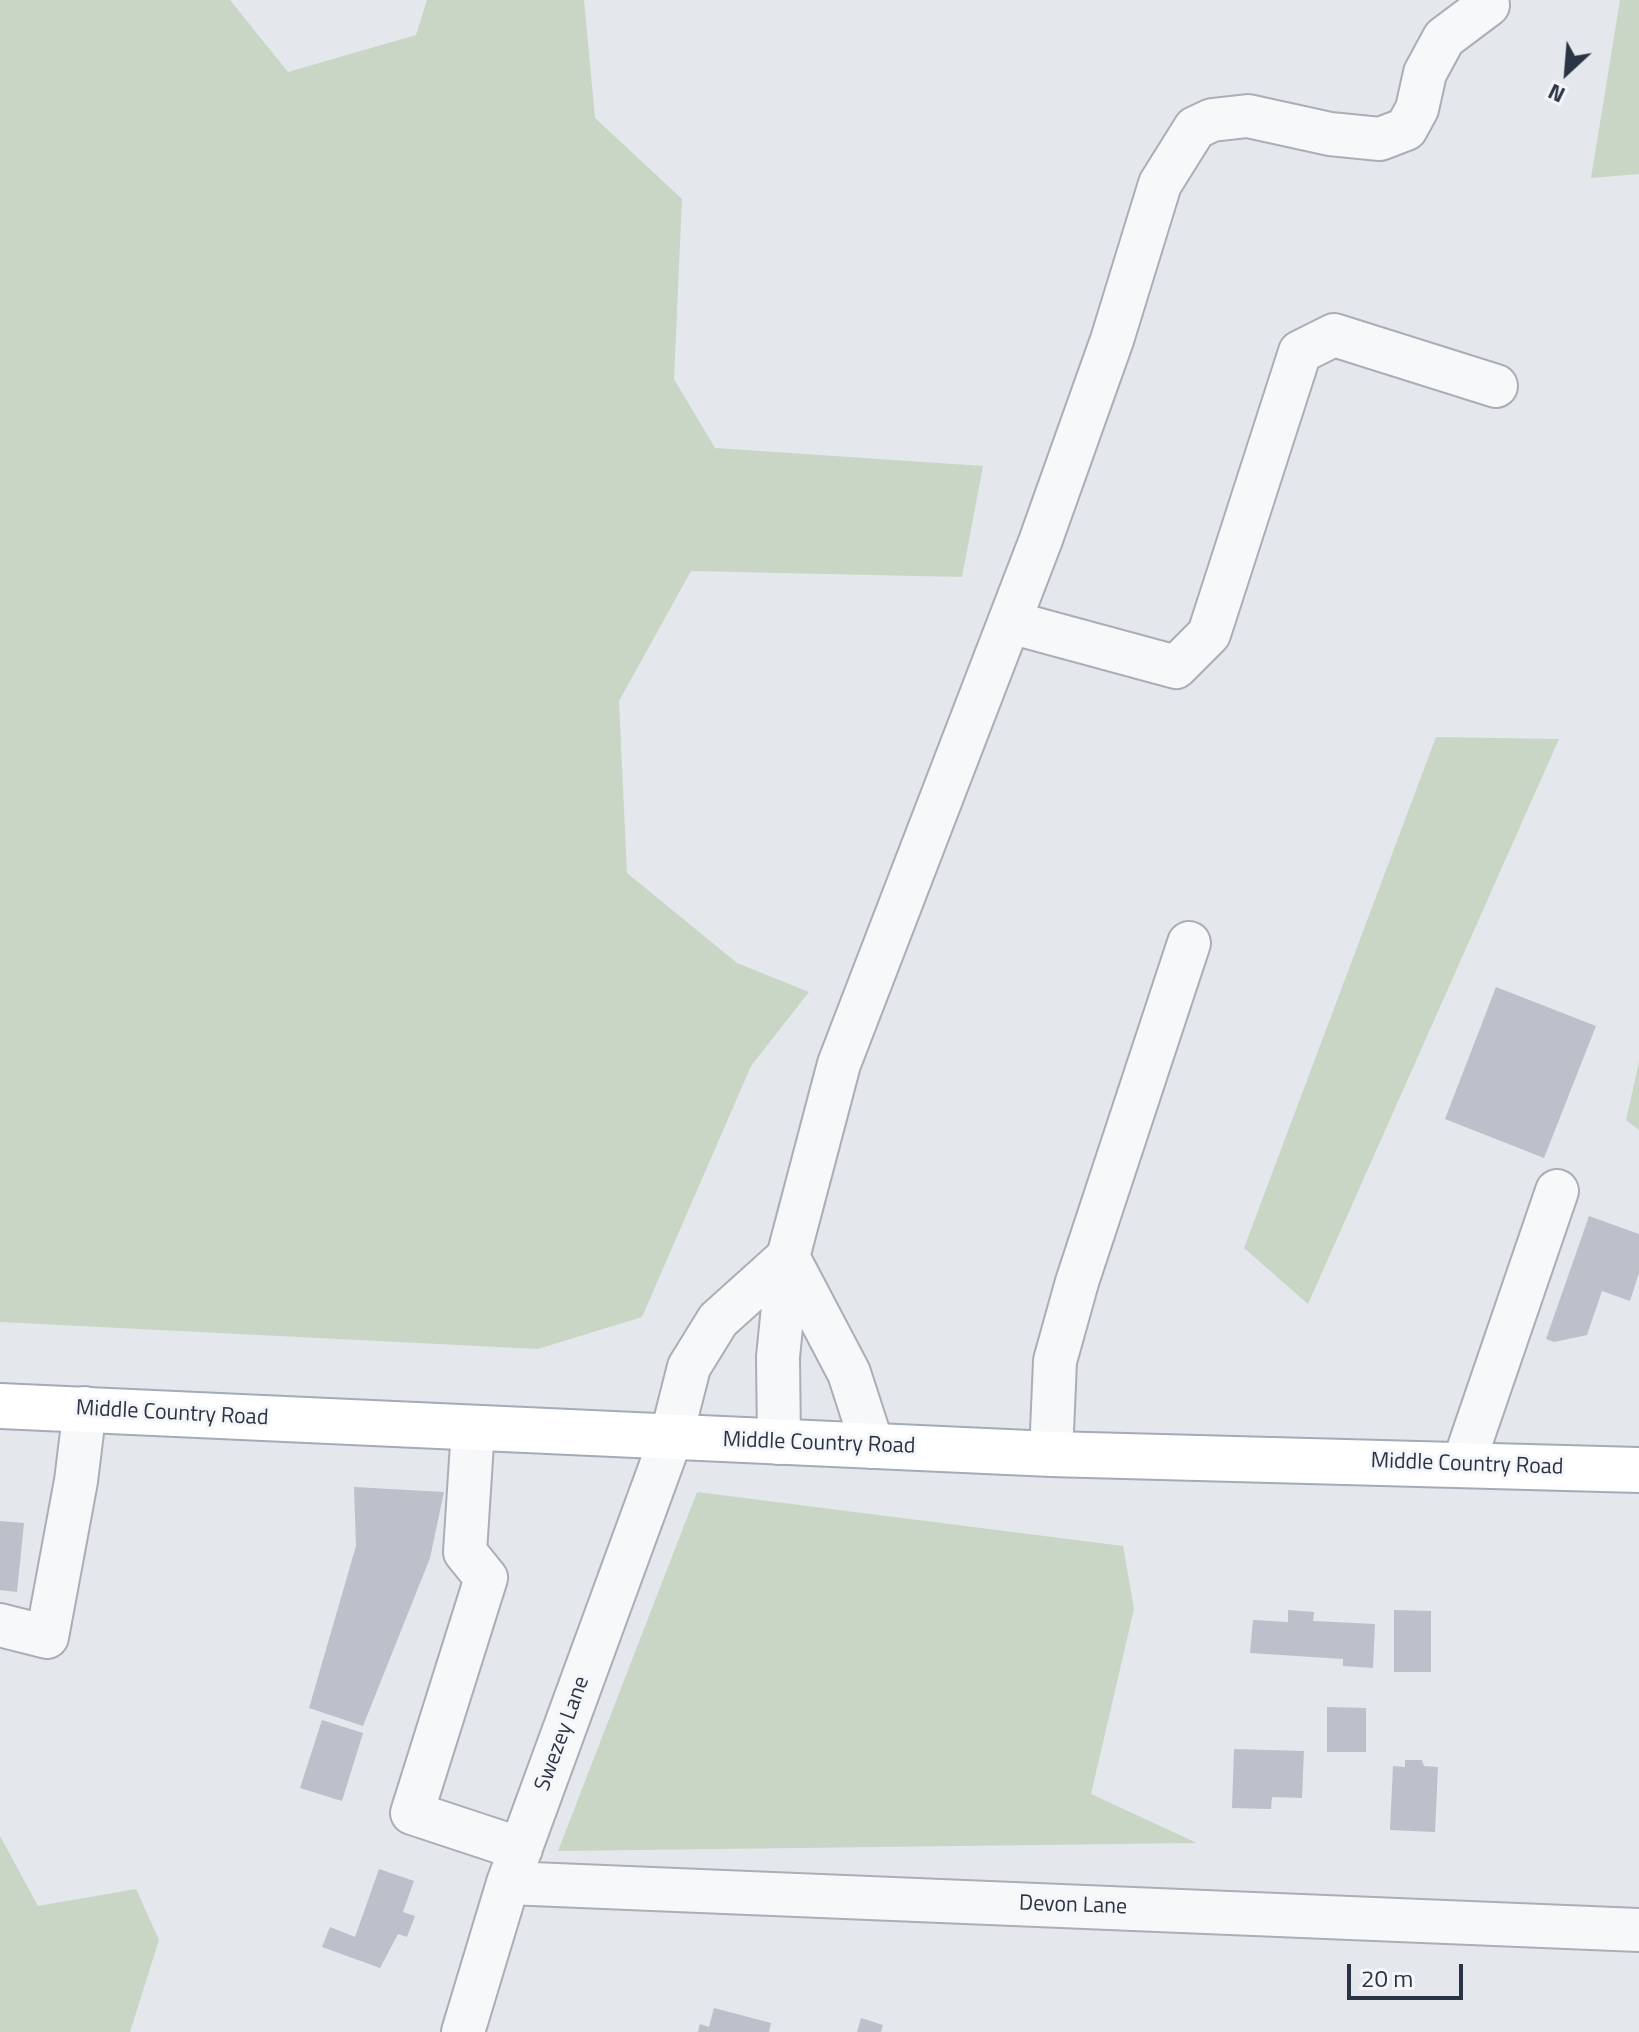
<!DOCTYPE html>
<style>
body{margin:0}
#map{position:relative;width:1639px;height:2032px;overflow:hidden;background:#e4e7ec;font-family:"Titillium Web",sans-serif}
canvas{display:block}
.north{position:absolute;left:1527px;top:32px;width:80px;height:80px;-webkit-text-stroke:6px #f4f6f9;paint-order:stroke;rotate:206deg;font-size:22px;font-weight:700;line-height:32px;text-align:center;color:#2b3445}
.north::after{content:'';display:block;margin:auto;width:28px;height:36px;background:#2b3445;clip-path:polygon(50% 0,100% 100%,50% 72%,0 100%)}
.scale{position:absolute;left:1347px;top:1964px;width:116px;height:36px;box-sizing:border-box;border:4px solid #2b3445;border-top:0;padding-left:10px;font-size:24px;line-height:28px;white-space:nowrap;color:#2b3445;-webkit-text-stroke:6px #f4f6f9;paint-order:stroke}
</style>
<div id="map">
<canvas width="1639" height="2032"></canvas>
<div class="north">N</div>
<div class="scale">20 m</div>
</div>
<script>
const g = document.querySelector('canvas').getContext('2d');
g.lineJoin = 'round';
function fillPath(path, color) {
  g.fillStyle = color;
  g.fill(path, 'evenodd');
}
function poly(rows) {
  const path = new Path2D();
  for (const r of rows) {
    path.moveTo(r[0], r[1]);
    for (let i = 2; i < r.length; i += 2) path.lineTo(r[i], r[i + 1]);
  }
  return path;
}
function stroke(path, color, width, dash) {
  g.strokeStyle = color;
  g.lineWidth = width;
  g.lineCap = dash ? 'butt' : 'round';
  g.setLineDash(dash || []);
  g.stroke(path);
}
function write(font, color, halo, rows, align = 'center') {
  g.font = font + ' "Titillium Web",sans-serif';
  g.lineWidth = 6;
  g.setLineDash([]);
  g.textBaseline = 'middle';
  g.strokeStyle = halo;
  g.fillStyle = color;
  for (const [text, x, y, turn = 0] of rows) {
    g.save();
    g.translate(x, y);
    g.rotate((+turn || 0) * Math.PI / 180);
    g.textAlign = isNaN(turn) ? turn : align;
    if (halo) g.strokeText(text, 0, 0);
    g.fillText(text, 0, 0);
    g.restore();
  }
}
const green = poly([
 [0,0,230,0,288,72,416,35,427,0,584,0,595,118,682,199,674,379,715,448,983,466,962,577,691,571,619,701,627,873,737,963,809,992,751,1066,642,1317,538,1349,0,1322],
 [1620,0,1639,0,1639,174,1591,178],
 [1436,737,1559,739,1308,1304,1244,1248],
 [1639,1062,1639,1130,1626,1120],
 [697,1492,1123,1546,1134,1609,1091,1794,1197,1843,558,1851],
 [0,1836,38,1906,136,1889,159,1940,130,2032,0,2032]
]);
const building = poly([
 [1496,987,1596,1026,1544,1158,1445,1119],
 [1589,1216,1639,1234,1639,1273,1630,1301,1602,1291,1587,1335,1554,1342,1546,1339],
 [354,1487,444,1492,430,1558,363,1726,309,1708,356,1546],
 [0,1521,24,1523,17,1592,0,1590],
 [1288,1610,1314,1612,1313,1621,1375,1624,1373,1668,1343,1666,1343,1659,1250,1653,1253,1620,1288,1622],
 [1394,1610,1431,1611,1431,1672,1394,1672],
 [1327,1707,1366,1708,1366,1752,1327,1752],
 [322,1720,363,1733,342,1801,300,1788],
 [1234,1749,1304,1751,1302,1798,1272,1797,1271,1809,1232,1808],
 [1405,1760,1422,1760,1424,1766,1438,1767,1435,1832,1390,1830,1393,1766,1405,1767],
 [379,1869,414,1881,403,1912,415,1916,407,1937,398,1934,380,1968,322,1947,330,1927,355,1937],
 [714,2008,771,2023,769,2032,698,2032,700,2024,709,2027],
 [861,2018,883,2025,881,2032,857,2032]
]);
const minor = poly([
 [1010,622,1176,667,1209,634,1300,352,1334,335,1496,386],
 [473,1428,465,1552,486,1578,412,1813,521,1849],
 [779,1443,778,1357,788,1257,839,1064,1040,542,1112,340,1160,184,1195,128,1212,120,1248,116,1330,134,1380,139,1406,129,1417,109,1425,73,1444,38,1488,5],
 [1051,1454,1055,1361,1077,1282,1189,943],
 [1463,1465,1557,1191],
 [0,1625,47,1637,76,1481,85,1408],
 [508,1883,1639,1930],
 [463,2032,508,1883,671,1438,689,1367,718,1320,788,1257,849,1373,873,1447]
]);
const major = poly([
 [0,1406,1051,1454,1639,1470]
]);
const streetNames = [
 ["Middle Country Road",172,1414,3],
 ["Middle Country Road",819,1444,2],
 ["Middle Country Road",1467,1465,2],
 ["Swezey Lane",563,1734,-70],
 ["Devon Lane",1073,1906,2]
];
fillPath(green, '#c9d6c5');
fillPath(building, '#bbc0ca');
stroke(minor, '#a9aeb7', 46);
stroke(major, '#a3abb8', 48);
stroke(minor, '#f7f8fa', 42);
stroke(major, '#fff', 44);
write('22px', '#2b3445', '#f4f6f9', streetNames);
</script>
